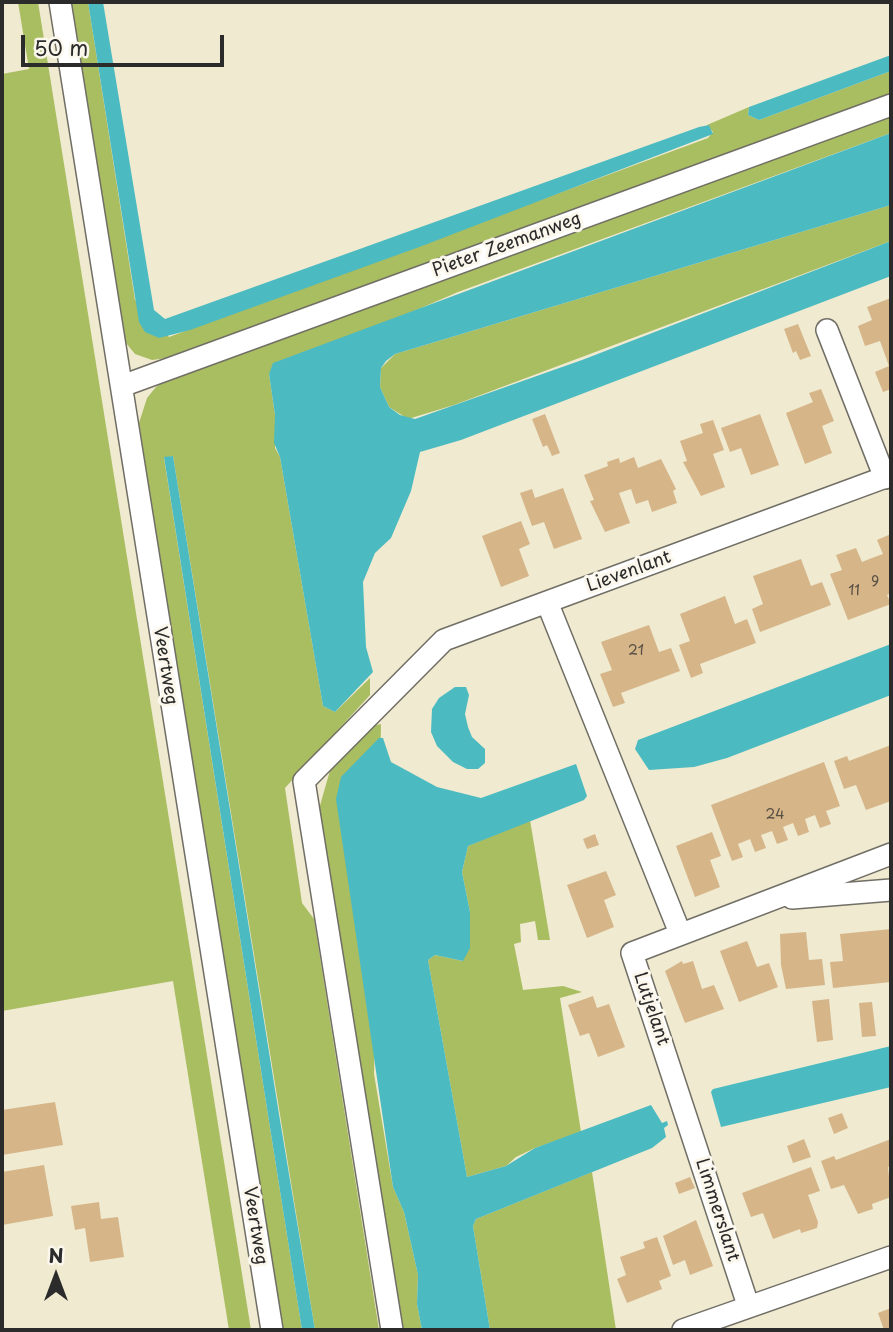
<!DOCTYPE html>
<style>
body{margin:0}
#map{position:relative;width:893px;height:1332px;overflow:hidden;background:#efead0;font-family:"Playpen Sans",sans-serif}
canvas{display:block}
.frame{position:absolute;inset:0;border:4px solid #2b2b2b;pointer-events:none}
.north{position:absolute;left:21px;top:1241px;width:70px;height:70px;-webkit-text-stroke:5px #fbf7ec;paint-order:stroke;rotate:0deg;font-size:19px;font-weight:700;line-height:28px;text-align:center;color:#2b2b2b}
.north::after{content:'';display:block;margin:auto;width:24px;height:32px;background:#2b2b2b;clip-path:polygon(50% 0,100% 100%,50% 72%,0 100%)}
.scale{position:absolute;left:21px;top:35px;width:203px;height:32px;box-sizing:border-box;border:4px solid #2b2b2b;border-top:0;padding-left:9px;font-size:21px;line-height:24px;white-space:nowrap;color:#2b2b2b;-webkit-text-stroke:5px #fbf7ec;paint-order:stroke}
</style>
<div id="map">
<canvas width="893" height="1332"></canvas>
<div class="frame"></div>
<div class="north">N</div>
<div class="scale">50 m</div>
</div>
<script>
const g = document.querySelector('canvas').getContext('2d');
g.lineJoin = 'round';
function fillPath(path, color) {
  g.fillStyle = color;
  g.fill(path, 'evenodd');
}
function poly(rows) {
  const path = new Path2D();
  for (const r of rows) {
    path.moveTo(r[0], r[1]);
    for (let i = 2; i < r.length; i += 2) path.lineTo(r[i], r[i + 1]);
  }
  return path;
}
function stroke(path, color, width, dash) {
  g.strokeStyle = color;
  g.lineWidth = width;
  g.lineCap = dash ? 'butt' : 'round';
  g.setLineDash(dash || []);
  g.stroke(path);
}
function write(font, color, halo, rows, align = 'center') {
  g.font = font + ' "Playpen Sans",sans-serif';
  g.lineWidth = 6;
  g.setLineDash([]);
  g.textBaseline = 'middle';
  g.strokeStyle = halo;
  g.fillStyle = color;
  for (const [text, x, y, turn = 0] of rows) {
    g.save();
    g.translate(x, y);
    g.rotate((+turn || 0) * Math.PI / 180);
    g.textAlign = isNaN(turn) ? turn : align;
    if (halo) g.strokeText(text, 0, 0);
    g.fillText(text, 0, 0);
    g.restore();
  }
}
const green = poly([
 [18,2,38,2,251,1330,229,1330,173,981,2,1011,2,74,29,69],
 [70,2,88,2,135,300,169,337,708,138,713,132,707,125,749,107,748,115,759,120,891,71,891,93,175,357,152,360,135,354,126,343],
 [891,111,891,133,458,292,269,374,275,415,275,448,280,457,323,706,335,712,370,678,370,695,285,788,302,903,314,919,379,1330,315,1330,173,456,164,458,302,1330,281,1330,139,423,147,398,156,387,172,377],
 [891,205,891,241,454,405,408,419,389,407,380,387,381,368,395,354],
 [381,724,374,1074,393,1187,404,1212,418,1275,417,1304,422,1330,403,1330,319,809,331,767,372,726],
 [530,820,550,940,538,940,535,921,520,924,521,942,514,944,523,990,563,986,582,992,560,998,581,1132,535,1148,516,1157,506,1166,467,1177,428,960,435,955,463,961,470,912,462,872,468,846],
 [592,1172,616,1330,490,1330,473,1226,476,1219]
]);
const water = poly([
 [88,2,103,2,154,310,165,319,699,127,709,125,713,134,422,246,190,330,159,338,145,332,139,322],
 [891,55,891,71,759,120,748,115,749,107],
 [891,133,891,205,395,354,386,361,381,368,380,387,389,407,400,415,415,419,582,360,891,241,891,276,461,440,420,452,411,491,391,538,375,553,363,582,366,647,373,672,335,712,323,706,280,457,274,443,275,415,269,374,273,363],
 [173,456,279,1114,315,1330,302,1330,164,457],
 [891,644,891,695,727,758,694,767,649,770,635,749,638,740],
 [455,687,466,687,469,695,465,714,468,727,472,737,485,749,485,763,478,769,467,769,453,762,437,746,431,732,432,709,439,698],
 [379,738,383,738,391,762,437,787,481,798,576,764,587,796,584,800,468,846,462,872,470,912,470,948,463,961,435,955,428,960,467,1177,506,1166,535,1148,651,1105,662,1123,667,1121,668,1125,664,1128,666,1137,652,1148,476,1219,473,1226,490,1330,422,1330,417,1304,418,1275,404,1212,393,1187,336,799,341,777],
 [891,1046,891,1087,721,1127,711,1092,713,1089]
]);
const building = poly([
 [891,298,891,389,883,392,875,372,889,366,880,341,865,346,858,326,872,320,867,307],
 [798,324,811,356,800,360,796,351,793,353,784,329],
 [821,389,834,421,822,426,832,453,805,464,786,413,813,402,809,393],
 [545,414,560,453,552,456,547,445,543,447,532,419],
 [760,414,779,465,751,475,741,448,730,452,721,428],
 [713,420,724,450,713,454,725,487,701,496,683,462,687,461,680,441,703,433,700,424],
 [634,457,638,468,661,459,676,489,673,491,677,503,652,512,648,500,636,504,631,489,619,493,630,523,605,532,590,501,594,500,584,475,608,466,607,462,619,458,620,463],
 [563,488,582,539,554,549,544,522,532,526,520,493,532,489,535,498],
 [521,521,530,544,519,549,529,576,501,587,482,536],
 [891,534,891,593,887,595,891,604,848,620,830,574,842,570,836,555,856,548,862,562,872,558,883,554,877,540],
 [801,559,811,586,822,582,831,605,760,632,752,609,763,604,753,576],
 [725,596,735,624,747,619,756,643,700,664,703,673,691,678,679,645,690,641,680,614],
 [649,625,659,652,671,648,680,671,621,693,625,703,613,707,600,674,612,670,601,642],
 [891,745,891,801,866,810,856,785,844,789,834,761,847,756,849,761],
 [824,762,840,806,826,811,831,824,820,828,815,815,805,819,809,832,798,836,793,823,783,827,788,840,777,844,772,831,761,835,766,848,755,852,750,839,738,844,743,857,732,861,711,805],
 [712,832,721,856,710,860,720,887,695,897,676,846],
 [595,834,599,845,587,849,583,839],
 [606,871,616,895,604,900,614,927,587,938,567,885],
 [891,929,891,982,833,988,830,962,843,961,840,934],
 [806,932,809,960,822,959,825,985,786,989,781,965,780,934],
 [747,941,757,967,769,963,778,987,739,1002,720,951],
 [682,961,683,964,693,961,702,989,714,985,724,1009,685,1023,665,971],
 [593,996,597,1008,609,1004,625,1047,598,1057,589,1033,580,1036,568,1005],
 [829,999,833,1040,817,1042,812,1001],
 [872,1002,876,1036,862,1037,859,1003],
 [55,1102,63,1145,2,1155,2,1110],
 [842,1113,848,1128,834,1134,828,1118],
 [804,1139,811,1157,793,1163,787,1146],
 [891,1139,891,1166,888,1167,891,1197,872,1204,873,1209,858,1214,844,1185,831,1189,821,1161,834,1156,836,1160],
 [44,1165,53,1216,2,1225,2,1172],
 [811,1167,820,1191,808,1195,818,1222,817,1228,801,1233,800,1229,773,1239,763,1213,751,1217,742,1193],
 [690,1177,695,1188,679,1194,675,1183],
 [99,1202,101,1219,118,1217,124,1257,90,1262,85,1228,75,1230,71,1206],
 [696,1220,713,1266,690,1275,685,1260,673,1265,663,1236],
 [657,1237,671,1276,659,1281,662,1289,627,1303,617,1279,626,1275,620,1257,645,1248,643,1242],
 [891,1308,891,1330,884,1330,878,1313]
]);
const minor = poly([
 [60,2,272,1330],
 [827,330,885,478],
 [122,386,891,105],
 [792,898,891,890],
 [680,933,547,602,891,475],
 [748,1305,632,953,891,854],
 [392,1330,304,781,444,640,547,602],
 [683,1330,891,1257]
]);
const numberNames = [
 ["9",875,582],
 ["11",854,591],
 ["21",636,651],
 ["24",775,815]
];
const streetNames = [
 ["Pieter Zeemanweg",507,245,-20],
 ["Lievenlant",629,572,-20],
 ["Veertweg",165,666,81],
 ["Lutjelant",651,1009,71],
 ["Limmerslant",717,1210,72],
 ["Veertweg",255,1226,81]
];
fillPath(green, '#a9bd61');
fillPath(water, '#4cbbc1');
fillPath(building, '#d6b589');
stroke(minor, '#706e65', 24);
stroke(minor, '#fff', 21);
write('14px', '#564e42', null, numberNames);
write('18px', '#2b2b2b', '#fbf7ec', streetNames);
</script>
